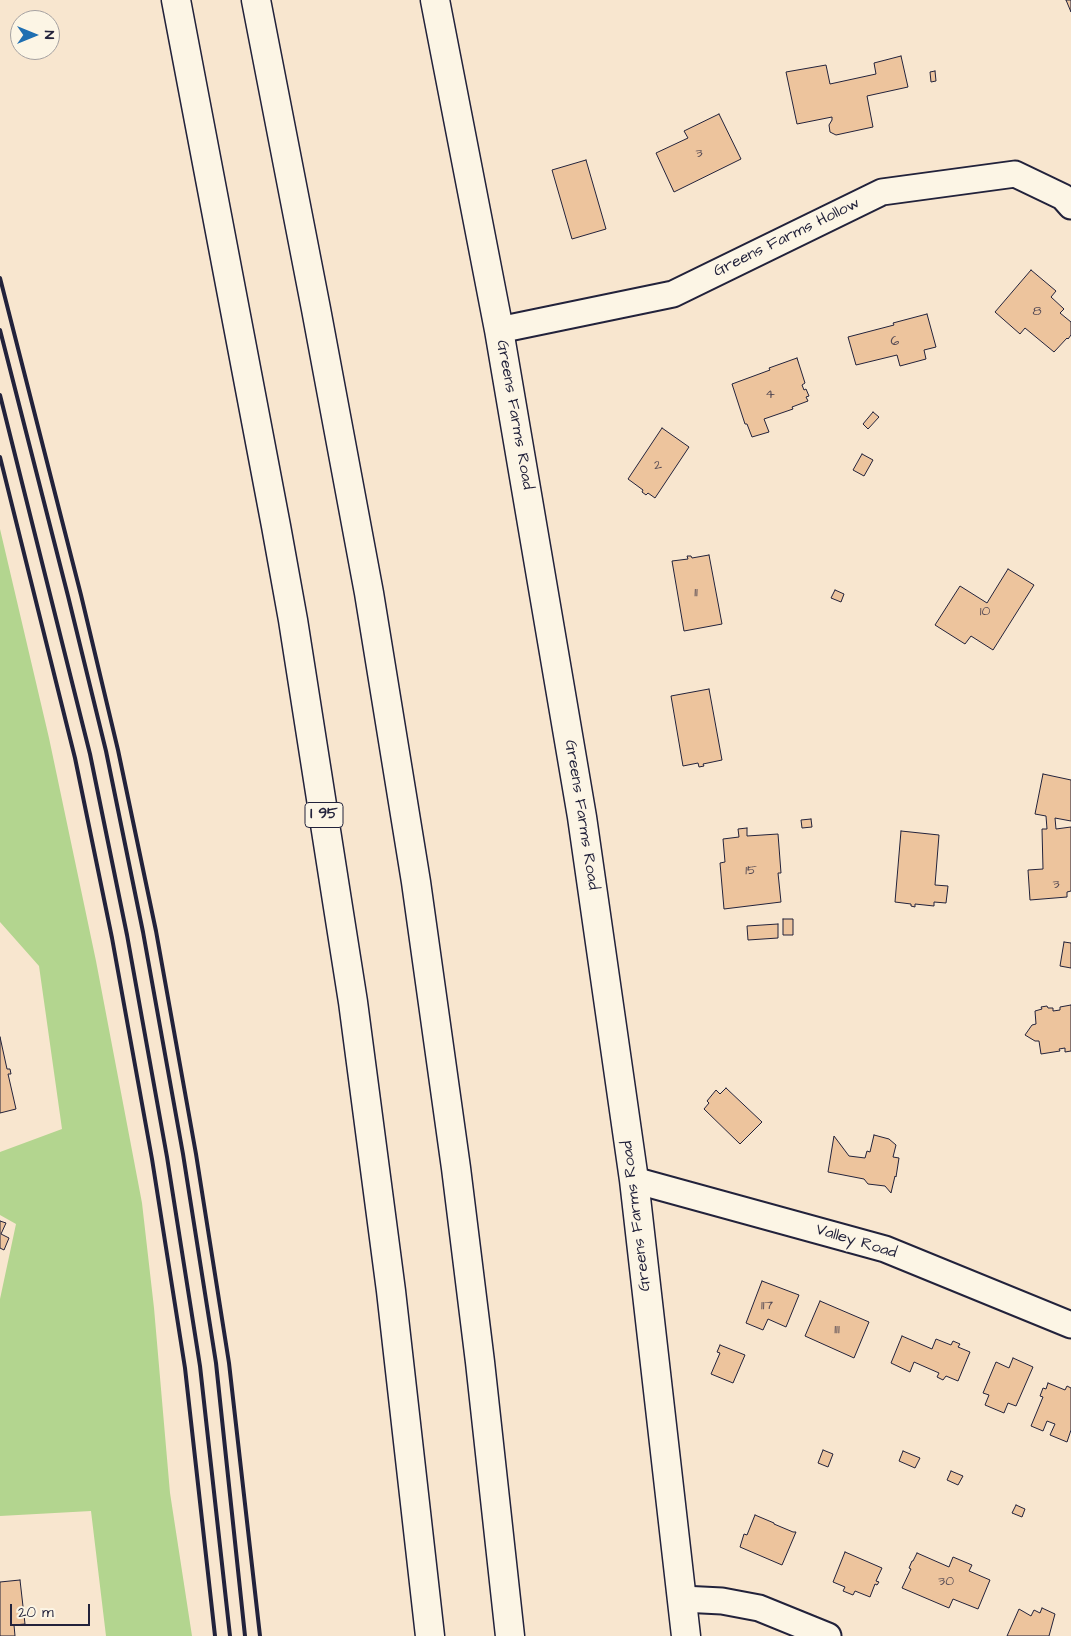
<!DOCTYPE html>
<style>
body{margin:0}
#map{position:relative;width:1071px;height:1636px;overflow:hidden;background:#f8e6cf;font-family:"Architects Daughter",sans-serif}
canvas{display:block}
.north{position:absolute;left:10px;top:10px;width:50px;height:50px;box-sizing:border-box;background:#fcf5e5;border:1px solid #a5a1a1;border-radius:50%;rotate:90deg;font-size:14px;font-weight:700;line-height:20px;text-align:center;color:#22223b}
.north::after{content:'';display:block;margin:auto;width:18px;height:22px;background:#1f6fb2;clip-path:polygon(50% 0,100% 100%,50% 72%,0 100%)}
.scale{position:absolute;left:10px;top:1604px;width:80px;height:22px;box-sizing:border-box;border:2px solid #22223b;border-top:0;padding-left:6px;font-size:15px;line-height:18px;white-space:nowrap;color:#22223b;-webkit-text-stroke:4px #fcf5e5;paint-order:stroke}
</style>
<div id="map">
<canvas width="1071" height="1636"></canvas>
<div class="north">N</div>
<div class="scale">20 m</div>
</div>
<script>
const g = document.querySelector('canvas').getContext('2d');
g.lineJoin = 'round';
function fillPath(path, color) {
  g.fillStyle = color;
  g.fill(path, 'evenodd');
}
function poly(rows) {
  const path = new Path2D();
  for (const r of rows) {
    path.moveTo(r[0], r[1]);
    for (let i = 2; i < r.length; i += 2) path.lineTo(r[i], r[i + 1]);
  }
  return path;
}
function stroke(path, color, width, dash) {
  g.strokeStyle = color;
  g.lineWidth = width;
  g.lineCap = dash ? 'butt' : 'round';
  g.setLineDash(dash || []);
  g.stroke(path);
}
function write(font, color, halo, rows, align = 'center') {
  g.font = font + ' "Architects Daughter",sans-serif';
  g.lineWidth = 4;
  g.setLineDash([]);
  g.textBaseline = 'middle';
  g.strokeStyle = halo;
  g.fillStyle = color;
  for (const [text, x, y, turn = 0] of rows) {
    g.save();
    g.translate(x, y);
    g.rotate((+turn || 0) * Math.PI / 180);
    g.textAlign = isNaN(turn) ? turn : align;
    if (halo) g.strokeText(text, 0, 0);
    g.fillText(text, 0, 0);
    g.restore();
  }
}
const green = poly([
 [0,529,49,738,96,961,142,1203,154,1308,170,1493,192,1636,106,1636,91,1511,0,1516,0,1299,16,1224,0,1215,0,1152,62,1129,39,966,0,922]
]);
const building = poly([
 [1066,0,1071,0,1071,12,1066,0],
 [901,56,908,87,867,96,873,127,836,135,830,132,829,125,832,120,832,117,797,124,786,72,826,65,830,84,876,74,874,63,901,56],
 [935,71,936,81,931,82,930,72,935,71],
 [719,114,741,159,674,192,656,153,688,138,684,131,719,114],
 [586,160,606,229,572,239,552,170,586,160],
 [1031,270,1056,291,1051,297,1064,309,1060,313,1071,322,1071,335,1068,339,1067,338,1054,352,1025,328,1020,334,995,312,1031,270],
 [927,314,936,347,924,350,926,359,900,366,897,355,856,365,848,337,894,325,893,323,927,314],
 [797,358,805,383,802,385,804,390,806,389,809,396,806,397,808,401,792,407,793,409,764,419,769,432,752,437,747,424,745,424,732,384,770,370,769,368,797,358],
 [873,412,879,417,868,429,863,424,873,412],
 [662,428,689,447,655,498,648,493,646,495,642,492,643,490,628,479,662,428],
 [862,454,873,460,864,476,853,470,862,454],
 [709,555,722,624,684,631,672,561,688,559,687,556,691,556,692,558,709,555],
 [1008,569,1034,585,993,650,971,636,965,644,935,625,960,586,987,603,1008,569],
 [835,590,844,594,841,602,831,598,835,590],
 [709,689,722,760,703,764,704,766,699,767,698,763,683,766,671,696,709,689],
 [1043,774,1071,780,1071,821,1055,818,1056,829,1071,827,1071,891,1067,892,1067,897,1030,900,1028,870,1043,869,1042,829,1047,829,1046,816,1035,814,1043,774],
 [811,819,812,827,802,828,801,820,811,819],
 [747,828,747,836,778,834,781,873,778,873,781,902,724,909,720,863,725,862,723,839,739,837,738,829,747,828],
 [901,831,939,835,935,885,948,886,946,903,934,902,934,906,915,904,915,907,911,906,911,904,895,902,901,831],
 [783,919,793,919,793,935,783,935,783,919],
 [778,924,778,938,748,940,747,926,778,924],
 [1064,942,1071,943,1071,968,1060,966,1064,942],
 [1071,1005,1071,1051,1065,1052,1065,1048,1059,1049,1060,1051,1041,1054,1039,1041,1035,1041,1025,1035,1032,1025,1036,1024,1035,1011,1042,1009,1041,1007,1047,1006,1048,1008,1053,1008,1053,1011,1060,1010,1060,1007,1071,1005],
 [0,1037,7,1069,10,1069,11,1074,8,1074,16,1109,0,1113,0,1037],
 [726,1088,762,1122,740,1144,704,1109,709,1103,707,1101,716,1090,720,1094,726,1088],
 [874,1135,889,1139,896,1145,893,1157,899,1158,896,1177,895,1176,891,1193,885,1186,868,1184,864,1179,828,1172,834,1136,849,1156,865,1158,867,1151,870,1152,874,1135],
 [0,1221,6,1223,1,1234,9,1238,4,1250,0,1248,0,1221],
 [762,1281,799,1295,786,1327,768,1319,763,1330,746,1323,762,1281],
 [820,1301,869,1322,854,1358,805,1336,820,1301],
 [902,1336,932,1349,936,1339,951,1345,953,1341,960,1344,958,1347,970,1352,958,1381,946,1376,943,1380,937,1377,939,1373,914,1362,910,1372,891,1363,902,1336],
 [720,1345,745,1355,733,1383,711,1374,720,1353,717,1352,720,1345],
 [1013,1358,1033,1367,1016,1406,1008,1403,1004,1413,985,1405,989,1395,983,1393,996,1362,1009,1368,1013,1358],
 [1048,1383,1065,1390,1067,1386,1071,1388,1071,1430,1067,1442,1050,1435,1055,1424,1047,1421,1043,1431,1031,1426,1043,1397,1040,1396,1043,1388,1046,1389,1048,1383],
 [823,1450,833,1454,828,1467,818,1463,823,1450],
 [903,1451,920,1458,915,1468,899,1461,903,1451],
 [951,1471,963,1476,958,1485,947,1480,951,1471],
 [1016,1505,1025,1509,1022,1517,1012,1513,1016,1505],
 [755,1515,774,1523,774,1524,793,1532,796,1532,782,1565,740,1547,744,1534,747,1535,755,1515],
 [845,1552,882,1568,876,1581,879,1582,877,1585,875,1584,870,1597,855,1591,853,1595,843,1591,845,1587,833,1582,845,1552],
 [917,1553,949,1567,953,1557,972,1565,969,1571,990,1580,978,1609,953,1599,949,1608,902,1588,911,1569,909,1568,912,1561,913,1561,917,1553],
 [20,1580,25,1624,14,1625,15,1636,0,1636,0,1582,20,1580],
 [1042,1608,1055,1614,1049,1636,1007,1636,1019,1609,1031,1616,1034,1610,1040,1613,1042,1608]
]);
const street = poly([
 [499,330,673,294,882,192,1015,174,1063,197,1071,206],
 [634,1180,885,1249,1071,1325],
 [682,1599,722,1601,759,1608,828,1636]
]);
const secondary = poly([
 [435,0,499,330,582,817,634,1180,686,1636]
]);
const highway = poly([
 [176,0,276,526,293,620,338,907,353,1002,391,1291,430,1636],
 [256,0,316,309,369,593,416,882,456,1168,480,1362,510,1636]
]);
const rail = poly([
 [0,278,81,595,118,750,156,931,196,1154,229,1363,260,1636],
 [0,330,68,596,106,751,143,932,183,1154,216,1363,245,1636],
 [0,395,90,754,127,935,167,1157,200,1366,230,1636],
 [0,457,75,758,112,938,152,1159,185,1368,215,1636]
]);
const numberNames = [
 ["3",699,154],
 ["8",1037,312],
 ["6",895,342],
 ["4",770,395],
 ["2",658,466],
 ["11",696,593],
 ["10",985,612],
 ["15",751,871],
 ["3",1056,885],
 ["117",767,1306],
 ["111",837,1330],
 ["30",946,1582]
];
const shields = [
 [324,815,38]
];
const shieldNames = [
 ["I 95",324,815]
];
const streetNames = [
 ["Greens Farms Hollow",787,238,-26],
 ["Greens Farms Road",514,415,80],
 ["Greens Farms Road",581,815,81],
 ["Greens Farms Road",637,1216,-97],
 ["Valley Road",856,1242,17]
];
fillPath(green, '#b3d58f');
fillPath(building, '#edc49d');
stroke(building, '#22223b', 1);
stroke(street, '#22223b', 29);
stroke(secondary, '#22223b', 31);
stroke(highway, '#22223b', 31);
stroke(street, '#fcf5e5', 25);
stroke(secondary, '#fcf5e5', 28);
stroke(highway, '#fcf5e5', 28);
stroke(rail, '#22223b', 4);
write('14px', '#554a54', null, numberNames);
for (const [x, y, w] of shields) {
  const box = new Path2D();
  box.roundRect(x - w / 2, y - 12.5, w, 25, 4);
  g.fillStyle = '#fcf5e5';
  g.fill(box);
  stroke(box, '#22223b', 1);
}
write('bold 15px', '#22223b', null, shieldNames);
write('16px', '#22223b', '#fcf5e5', streetNames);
</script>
